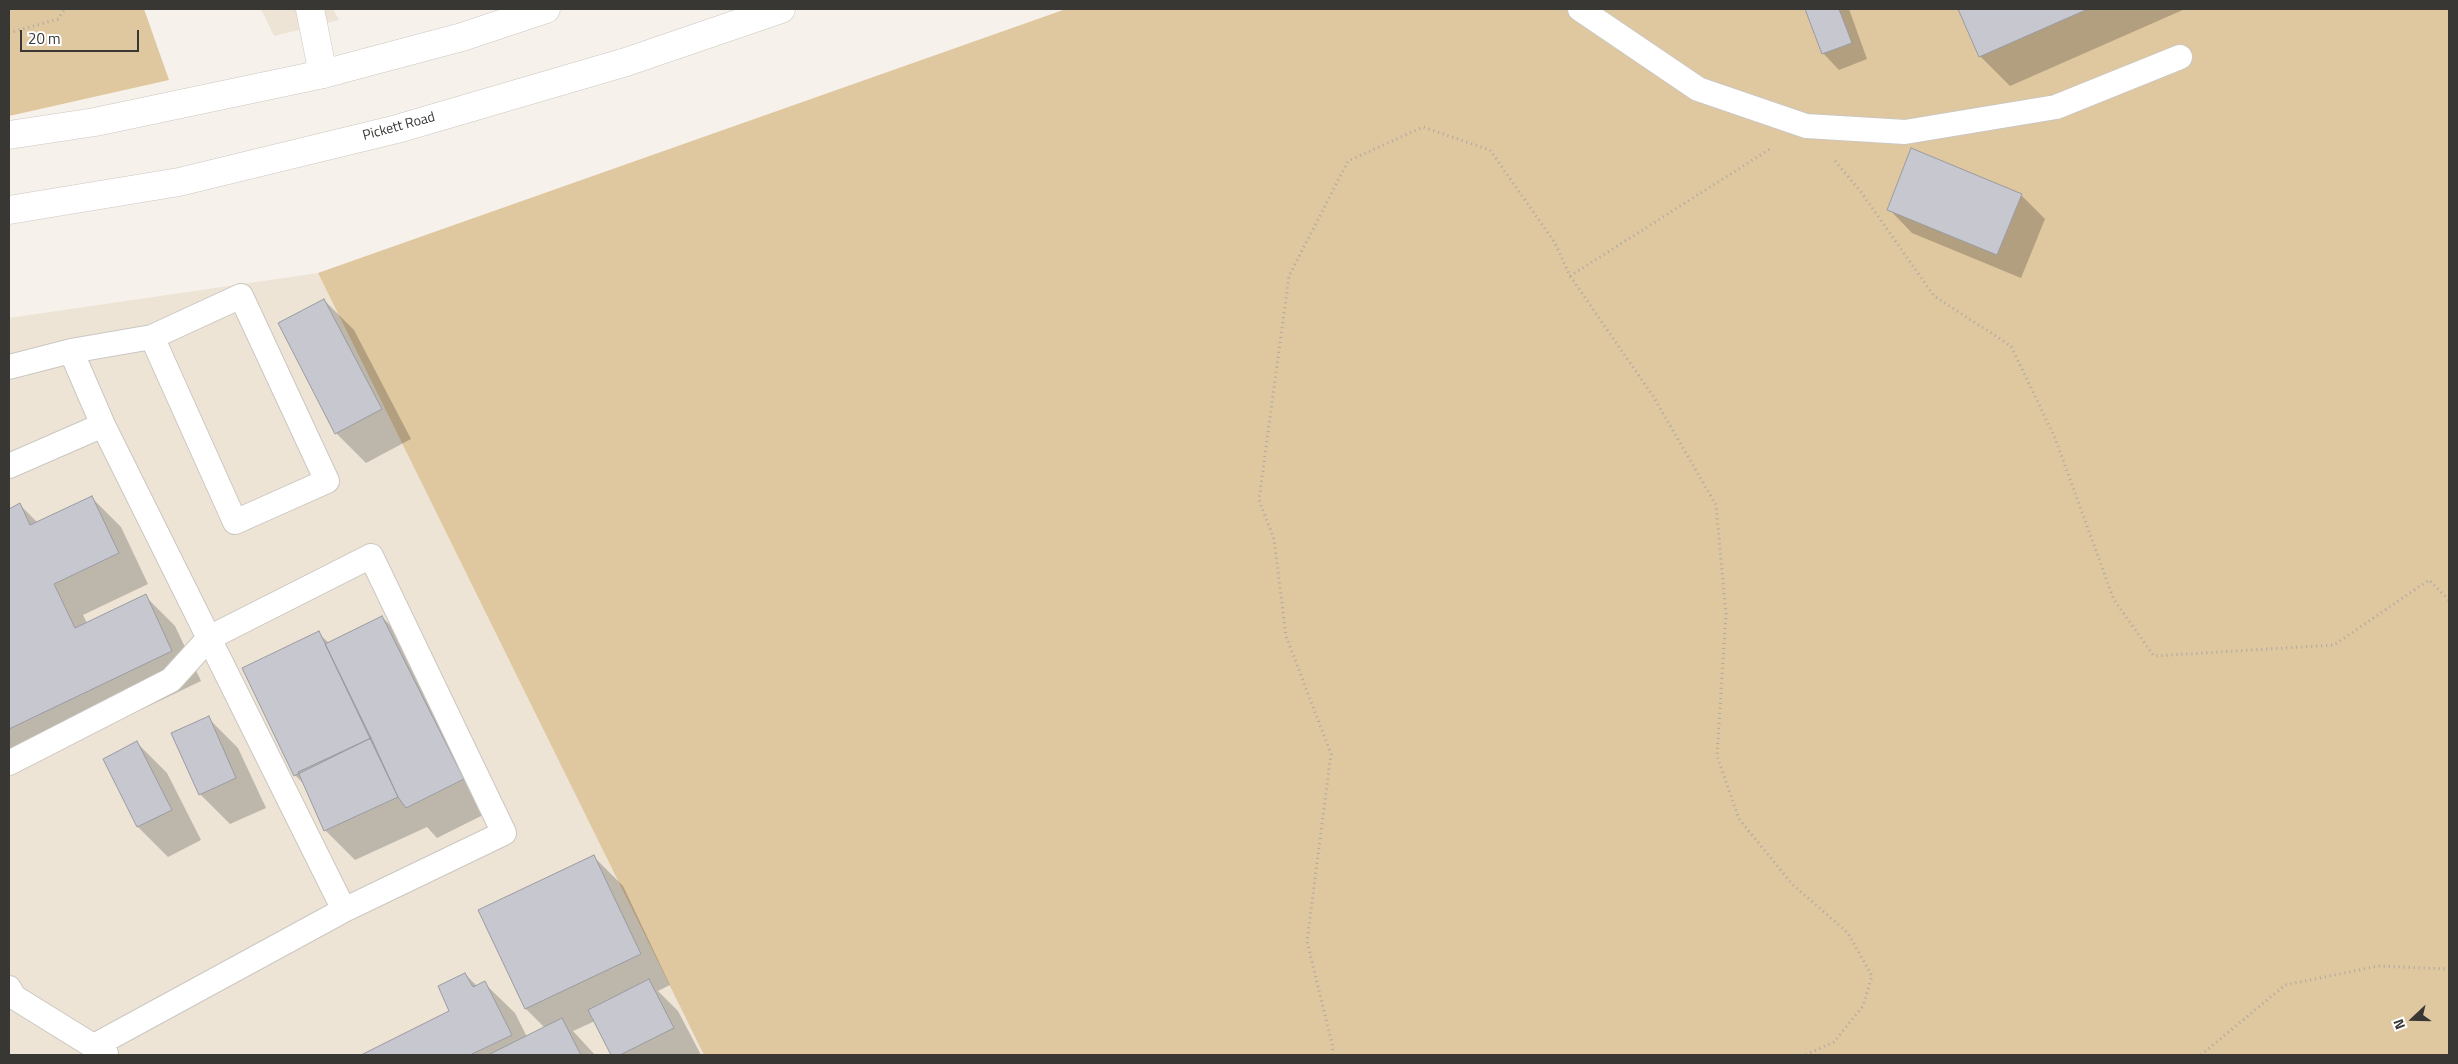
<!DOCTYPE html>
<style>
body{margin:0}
#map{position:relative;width:2458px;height:1064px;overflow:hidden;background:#f6f1ea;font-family:"Titillium Web",sans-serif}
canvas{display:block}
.frame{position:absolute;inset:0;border:10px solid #393734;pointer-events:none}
.north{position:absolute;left:2388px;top:994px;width:50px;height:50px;-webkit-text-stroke:4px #fff;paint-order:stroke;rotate:249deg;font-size:14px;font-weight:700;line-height:20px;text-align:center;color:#393734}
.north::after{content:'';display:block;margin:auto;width:18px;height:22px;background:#393734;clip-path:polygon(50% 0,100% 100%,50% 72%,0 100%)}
.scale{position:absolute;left:20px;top:30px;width:119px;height:22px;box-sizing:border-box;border:2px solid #393734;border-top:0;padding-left:6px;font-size:15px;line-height:18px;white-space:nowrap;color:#393734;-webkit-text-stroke:4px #fff;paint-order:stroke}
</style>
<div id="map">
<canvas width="2458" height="1064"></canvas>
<div class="frame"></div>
<div class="north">N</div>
<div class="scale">20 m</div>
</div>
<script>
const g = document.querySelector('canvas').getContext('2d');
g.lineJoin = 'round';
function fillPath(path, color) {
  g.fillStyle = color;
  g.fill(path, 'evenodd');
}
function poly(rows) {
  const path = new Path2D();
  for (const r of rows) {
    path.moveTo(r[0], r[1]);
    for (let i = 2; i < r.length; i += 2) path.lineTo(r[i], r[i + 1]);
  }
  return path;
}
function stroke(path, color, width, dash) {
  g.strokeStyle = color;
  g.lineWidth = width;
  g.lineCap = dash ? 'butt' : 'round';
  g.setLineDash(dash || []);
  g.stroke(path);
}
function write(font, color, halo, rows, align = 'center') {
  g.font = font + ' "Titillium Web",sans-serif';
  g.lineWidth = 5;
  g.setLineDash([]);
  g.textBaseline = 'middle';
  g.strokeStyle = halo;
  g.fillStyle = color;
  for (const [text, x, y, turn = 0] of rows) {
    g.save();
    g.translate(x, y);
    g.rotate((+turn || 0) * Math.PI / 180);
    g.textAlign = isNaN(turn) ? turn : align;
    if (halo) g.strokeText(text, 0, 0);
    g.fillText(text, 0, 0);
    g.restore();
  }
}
const built = poly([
 [261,9,333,9,339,20,274,36],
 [318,273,704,1055,9,1055,9,318]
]);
const green = poly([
 [9,9,144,9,169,80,9,116],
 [1066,9,2449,9,2449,1055,704,1055,318,273]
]);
const shadow = poly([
 [1806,9,1849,9,1867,59,1839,70,1823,53],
 [1959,9,2185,9,2010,86,1980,56],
 [2021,195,2045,219,2021,278,1912,233,1889,209],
 [324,300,354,330,411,439,366,463,336,433],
 [91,497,121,527,148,584,83,615,87,623,145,596,175,626,201,681,9,773,9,510,20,505,38,523],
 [382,617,412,647,493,810,437,838,427,827,355,860,325,830,305,785,295,775,318,633,329,643],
 [208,718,238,748,266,808,230,824,200,794],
 [137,743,167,773,201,840,168,857,138,827,104,759],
 [593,856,623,886,670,985,658,991,678,1011,701,1055,613,1055,595,1021,573,1031,595,1055,364,1055,451,1012,465,974,477,986,484,983,515,1013,527,1037,545,1028,526,1009,479,911]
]);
const building = poly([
 [1805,9,1839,9,1852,43,1822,54,1805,9],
 [1958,9,2088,9,1979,57,1958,9],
 [1911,148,2022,194,1997,255,1887,210,1911,148],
 [324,299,382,409,335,434,278,323,324,299],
 [92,496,119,553,54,584,75,628,146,594,172,651,9,729,9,509,20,503,30,525,92,496],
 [382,616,464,779,406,808,398,797,325,644,382,616],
 [319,631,371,738,294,776,242,668,319,631],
 [209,716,236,778,199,795,171,733,209,716],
 [371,738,398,797,324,831,298,772,371,738],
 [137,741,172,810,137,827,103,759,137,741],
 [594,855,641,954,525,1009,478,910,594,855],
 [465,973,473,987,485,981,512,1035,470,1055,361,1055,449,1011,438,986,465,973],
 [649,979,674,1028,620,1055,611,1055,588,1010,649,979],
 [562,1018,581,1055,488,1055,562,1018]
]);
const path = poly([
 [9,33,58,19,65,9],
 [1835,161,1861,192,1934,296,2011,346,2055,438,2114,600,2154,656,2334,645,2429,580,2449,600],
 [1570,276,1770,149],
 [1332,1055,1333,1048,1307,941,1331,754,1286,636,1274,539,1259,500,1289,276,1348,161,1423,127,1490,150,1555,243,1570,276,1653,396,1716,505,1726,614,1717,756,1739,819,1792,884,1848,933,1872,976,1863,1006,1834,1042,1805,1055],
 [2201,1055,2285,985,2378,966,2449,969]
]);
const service = poly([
 [1580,9,1698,89,1806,126,1905,132,2056,107,2180,57],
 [9,367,71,351,152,337,241,296,327,481,235,522,152,337],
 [9,466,103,425,71,351],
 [9,763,171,680,209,638,371,556,504,833,344,910],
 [9,988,14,997,106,1054],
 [94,1046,344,910,103,425]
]);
const minor = poly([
 [310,9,323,74]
]);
const primary = poly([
 [9,135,95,122,323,74,462,37,546,9],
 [9,210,179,182,397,129,626,62,781,9]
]);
const streetNames = [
 ["Pickett Road",399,127,-15]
];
fillPath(built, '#ede4d6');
fillPath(green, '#dfc79f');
fillPath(shadow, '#0003');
fillPath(building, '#c7c7cf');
stroke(building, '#9b9ba2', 1);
stroke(service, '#cbc7c0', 26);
stroke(minor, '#cbc7c0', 29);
stroke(primary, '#cbc7c0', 29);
stroke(path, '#aca8a3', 3, [1, 4]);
stroke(service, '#fff', 24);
stroke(minor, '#fff', 28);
stroke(primary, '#fff', 28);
write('14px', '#393734', '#fff', streetNames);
</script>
